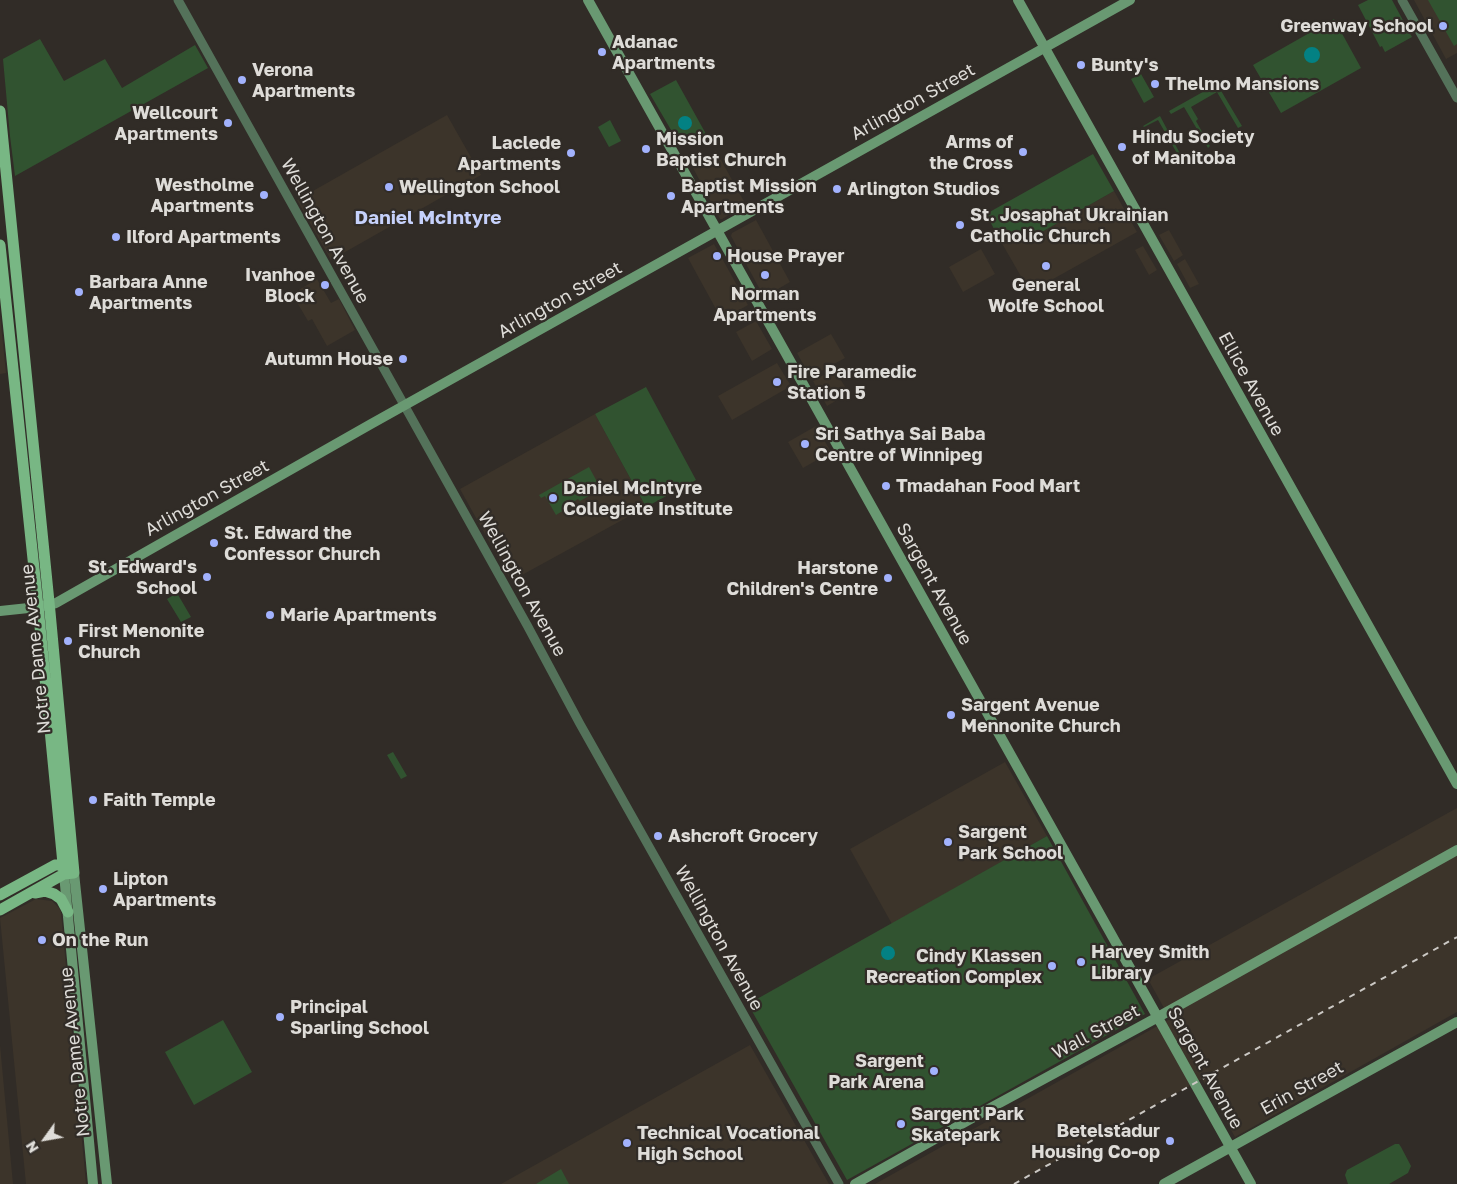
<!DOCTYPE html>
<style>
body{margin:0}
#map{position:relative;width:1457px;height:1184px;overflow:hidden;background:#312c27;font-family:"Golos Text",sans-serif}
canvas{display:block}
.north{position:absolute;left:20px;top:1114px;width:50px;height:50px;-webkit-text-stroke:4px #312c27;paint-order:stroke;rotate:238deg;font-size:14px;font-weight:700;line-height:20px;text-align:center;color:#dedcd8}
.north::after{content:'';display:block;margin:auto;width:18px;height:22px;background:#dedcd8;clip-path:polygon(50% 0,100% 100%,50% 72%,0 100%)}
</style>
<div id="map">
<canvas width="1457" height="1184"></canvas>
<div class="north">N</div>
</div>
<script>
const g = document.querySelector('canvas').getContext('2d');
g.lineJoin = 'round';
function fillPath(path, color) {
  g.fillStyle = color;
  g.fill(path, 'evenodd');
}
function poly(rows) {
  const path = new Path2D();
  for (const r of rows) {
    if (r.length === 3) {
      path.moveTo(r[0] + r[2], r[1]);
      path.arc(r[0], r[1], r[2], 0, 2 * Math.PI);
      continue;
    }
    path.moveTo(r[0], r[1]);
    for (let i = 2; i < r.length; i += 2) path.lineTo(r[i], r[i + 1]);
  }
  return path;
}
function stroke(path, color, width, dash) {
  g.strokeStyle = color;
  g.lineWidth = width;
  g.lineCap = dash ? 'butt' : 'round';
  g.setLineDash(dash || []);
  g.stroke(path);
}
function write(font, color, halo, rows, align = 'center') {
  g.font = font + ' "Golos Text",sans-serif';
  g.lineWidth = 4.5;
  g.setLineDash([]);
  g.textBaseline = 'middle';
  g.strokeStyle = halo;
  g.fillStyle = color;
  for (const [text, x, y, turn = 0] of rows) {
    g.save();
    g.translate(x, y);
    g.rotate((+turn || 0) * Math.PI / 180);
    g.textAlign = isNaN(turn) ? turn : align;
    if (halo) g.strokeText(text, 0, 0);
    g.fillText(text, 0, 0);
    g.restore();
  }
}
const built = poly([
 [1414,0,1457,0,1457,53,1446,59],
 [447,115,481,175,331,260,297,200],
 [716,151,746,205,722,219,720,219,692,166],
 [1114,191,1137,232,1030,292,1000,240,1014,239,1026,232,1033,237],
 [756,220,790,282,764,297,731,236,732,233],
 [1169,230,1183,255,1174,261,1159,235],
 [714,244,748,305,722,320,688,258],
 [1143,246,1157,270,1149,275,1135,250],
 [981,249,995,274,963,292,949,267],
 [1185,259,1199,284,1190,288,1177,264],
 [317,279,331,303,339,299,355,330,327,346,312,319,308,321,292,294],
 [0,314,6,373,0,374],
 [756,321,772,349,752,361,736,332],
 [831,334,845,358,810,377,797,353],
 [777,363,791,386,732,420,718,396],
 [834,369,849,393,827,406,813,381],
 [595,414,646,507,511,581,460,489],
 [816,426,831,452,803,468,788,442],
 [1005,762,1047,836,892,924,850,849],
 [1457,808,1457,1012,1235,1137,1202,1079,1014,1184,875,1184,1170,1019,1148,979],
 [36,899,52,901,59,908,61,912,86,1184,26,1184,0,918],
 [0,1045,13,1184,0,1184],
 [750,1045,829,1184,501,1184]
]);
const green = poly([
 [1368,0,1392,0,1412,37,1385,52,1382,46,1380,47,1358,5],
 [1428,0,1457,0,1457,44,1454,46],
 [1334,19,1361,68,1281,113,1253,65],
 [40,39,64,81,105,59,122,88,195,45,208,68,15,176,10,136,3,59],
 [1141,74,1154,97,1144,103,1131,79],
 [676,80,706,134,681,147,650,94],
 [1217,84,1242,126,1238,128,1217,92,1191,107,1198,119,1196,121,1210,146,1208,148,1184,107,1171,114,1169,111],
 [1160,116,1184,161,1182,162,1158,120,1144,127,1143,126],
 [610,120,621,141,609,147,598,127],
 [1093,154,1114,191,1033,237,1026,232,1014,239,1000,240,986,214],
 [646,387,696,480,646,507,595,414],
 [589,467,601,489,580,501,578,499,570,504,569,507,556,515,545,496,541,498,539,495],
 [177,593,191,617,181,622,167,599],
 [393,752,407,776,401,779,387,755],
 [1047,836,1145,1014,847,1180,748,1004],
 [223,1020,252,1072,194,1105,165,1052],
 [1395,1144,1399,1144,1401,1147,1411,1166,1408,1173,1389,1184,1348,1184,1345,1175,1347,1170],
 [561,1169,569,1184,536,1184]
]);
const water = poly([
 [1312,55,8],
 [685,123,7],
 [888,953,7]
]);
const tertiary = poly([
 [178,0,527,625,580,724,839,1184],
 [1402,0,1457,98]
]);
const secondary = poly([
 [588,0,1251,1184],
 [1018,0,1457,784],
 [0,611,38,607,56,603,371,424,1130,0],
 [74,873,107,1184],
 [64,874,93,1184],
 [855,1184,983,1112,1158,1017,1457,850],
 [1164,1184,1457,1022]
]);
const primary = poly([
 [0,111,50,612,74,873,64,874,0,910],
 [0,245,39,616,64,874],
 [35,893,45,891,54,894,61,899,68,912],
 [0,895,55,865,69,864]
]);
const rail = poly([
 [1014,1184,1457,937]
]);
const markers = [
 [1443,26,5,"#a2b2fd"],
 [602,52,5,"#a2b2fd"],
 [1081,65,5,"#a2b2fd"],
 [242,80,5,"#a2b2fd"],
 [1155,84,5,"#a2b2fd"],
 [228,123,5,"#a2b2fd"],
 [1122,147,5,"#a2b2fd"],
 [646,149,5,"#a2b2fd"],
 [1023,152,5,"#a2b2fd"],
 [571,153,5,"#a2b2fd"],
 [389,187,5,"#a2b2fd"],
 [837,189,5,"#a2b2fd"],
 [264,195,5,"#a2b2fd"],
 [671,196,5,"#a2b2fd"],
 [960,225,5,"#a2b2fd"],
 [116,237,5,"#a2b2fd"],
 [717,256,5,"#a2b2fd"],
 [1046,266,5,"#a2b2fd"],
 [765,275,5,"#a2b2fd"],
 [325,285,5,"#a2b2fd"],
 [79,292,5,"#a2b2fd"],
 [403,359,5,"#a2b2fd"],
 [777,382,5,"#a2b2fd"],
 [805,444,5,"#a2b2fd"],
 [886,486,5,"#a2b2fd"],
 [553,498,5,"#a2b2fd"],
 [214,543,5,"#a2b2fd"],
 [207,577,5,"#a2b2fd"],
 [888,578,5,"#a2b2fd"],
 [270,615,5,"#a2b2fd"],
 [68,641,5,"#a2b2fd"],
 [951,715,5,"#a2b2fd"],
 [93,800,5,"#a2b2fd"],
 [658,836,5,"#a2b2fd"],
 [948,842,5,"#a2b2fd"],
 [103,889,5,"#a2b2fd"],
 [42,940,5,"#a2b2fd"],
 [1081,962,5,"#a2b2fd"],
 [1052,966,5,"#a2b2fd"],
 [280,1017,5,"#a2b2fd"],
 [934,1071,5,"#a2b2fd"],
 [901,1124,5,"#a2b2fd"],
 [1170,1141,5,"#a2b2fd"],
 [627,1143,5,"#a2b2fd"]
];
const poiNames = [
 ["Greenway School",1433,26,"right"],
 ["Adanac",612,42],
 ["Apartments",612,63],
 ["Bunty's",1091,65],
 ["Verona",252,70],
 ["Apartments",252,91],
 ["Thelmo Mansions",1165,84],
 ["Wellcourt",218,113,"right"],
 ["Apartments",218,134,"right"],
 ["Hindu Society",1132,137],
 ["of Manitoba",1132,158],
 ["Mission",656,139],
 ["Baptist Church",656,160],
 ["Arms of",1013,142,"right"],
 ["the Cross",1013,163,"right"],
 ["Laclede",561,143,"right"],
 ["Apartments",561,164,"right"],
 ["Westholme",254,185,"right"],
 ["Apartments",254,206,"right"],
 ["Baptist Mission",681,186],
 ["Apartments",681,207],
 ["Wellington School",399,187],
 ["Arlington Studios",847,189],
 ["St. Josaphat Ukrainian",970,215],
 ["Catholic Church",970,236],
 ["Ilford Apartments",126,237],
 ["House Prayer",727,256],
 ["Ivanhoe",315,275,"right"],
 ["Block",315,296,"right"],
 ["Barbara Anne",89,282],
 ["Apartments",89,303],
 ["General",1046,285,"center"],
 ["Wolfe School",1046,306,"center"],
 ["Norman",765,294,"center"],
 ["Apartments",765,315,"center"],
 ["Autumn House",393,359,"right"],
 ["Fire Paramedic",787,372],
 ["Station 5",787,393],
 ["Sri Sathya Sai Baba",815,434],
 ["Centre of Winnipeg",815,455],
 ["Tmadahan Food Mart",896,486],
 ["Daniel McIntyre",563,488],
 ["Collegiate Institute",563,509],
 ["St. Edward the",224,533],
 ["Confessor Church",224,554],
 ["St. Edward's",197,567,"right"],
 ["School",197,588,"right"],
 ["Harstone",878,568,"right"],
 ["Children's Centre",878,589,"right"],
 ["Marie Apartments",280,615],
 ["First Menonite",78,631],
 ["Church",78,652],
 ["Sargent Avenue",961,705],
 ["Mennonite Church",961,726],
 ["Faith Temple",103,800],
 ["Sargent",958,832],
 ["Park School",958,853],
 ["Ashcroft Grocery",668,836],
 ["Lipton",113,879],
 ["Apartments",113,900],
 ["On the Run",52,940],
 ["Harvey Smith",1091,952],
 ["Library",1091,973],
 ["Cindy Klassen",1042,956,"right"],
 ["Recreation Complex",1042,977,"right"],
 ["Principal",290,1007],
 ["Sparling School",290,1028],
 ["Sargent",924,1061,"right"],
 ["Park Arena",924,1082,"right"],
 ["Sargent Park",911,1114],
 ["Skatepark",911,1135],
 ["Betelstadur",1160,1131,"right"],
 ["Housing Co-op",1160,1152,"right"],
 ["Technical Vocational",637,1133],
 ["High School",637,1154]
];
const streetNames = [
 ["Arlington Street",913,102,-29],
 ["Wellington Avenue",325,231,61],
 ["Arlington Street",560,300,-29],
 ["Ellice Avenue",1251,384,61],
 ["Arlington Street",207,498,-29],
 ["Wellington Avenue",522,584,61],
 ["Sargent Avenue",934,584,61],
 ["Notre Dame Avenue",36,649,-96],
 ["Wellington Avenue",719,938,61],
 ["Wall Street",1096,1032,-28],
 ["Notre Dame Avenue",75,1052,-96],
 ["Sargent Avenue",1205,1068,61],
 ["Erin Street",1302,1088,-29]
];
const neighbourhoodNames = [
 ["Daniel McIntyre",428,218]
];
fillPath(built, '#3c342a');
fillPath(green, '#315330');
fillPath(water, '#038183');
stroke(tertiary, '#54725a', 9);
stroke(secondary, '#699972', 10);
stroke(primary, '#78b784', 11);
stroke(rail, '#cbc8c4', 2, [6, 6]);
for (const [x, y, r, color] of markers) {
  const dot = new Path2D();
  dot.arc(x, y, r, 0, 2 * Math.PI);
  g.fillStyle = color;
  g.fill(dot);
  stroke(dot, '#312c27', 2);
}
write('bold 18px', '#dedcd8', '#312c27', poiNames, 'left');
write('18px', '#dedcd8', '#312c27', streetNames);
write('bold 19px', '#c6d1fb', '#312c27', neighbourhoodNames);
</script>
